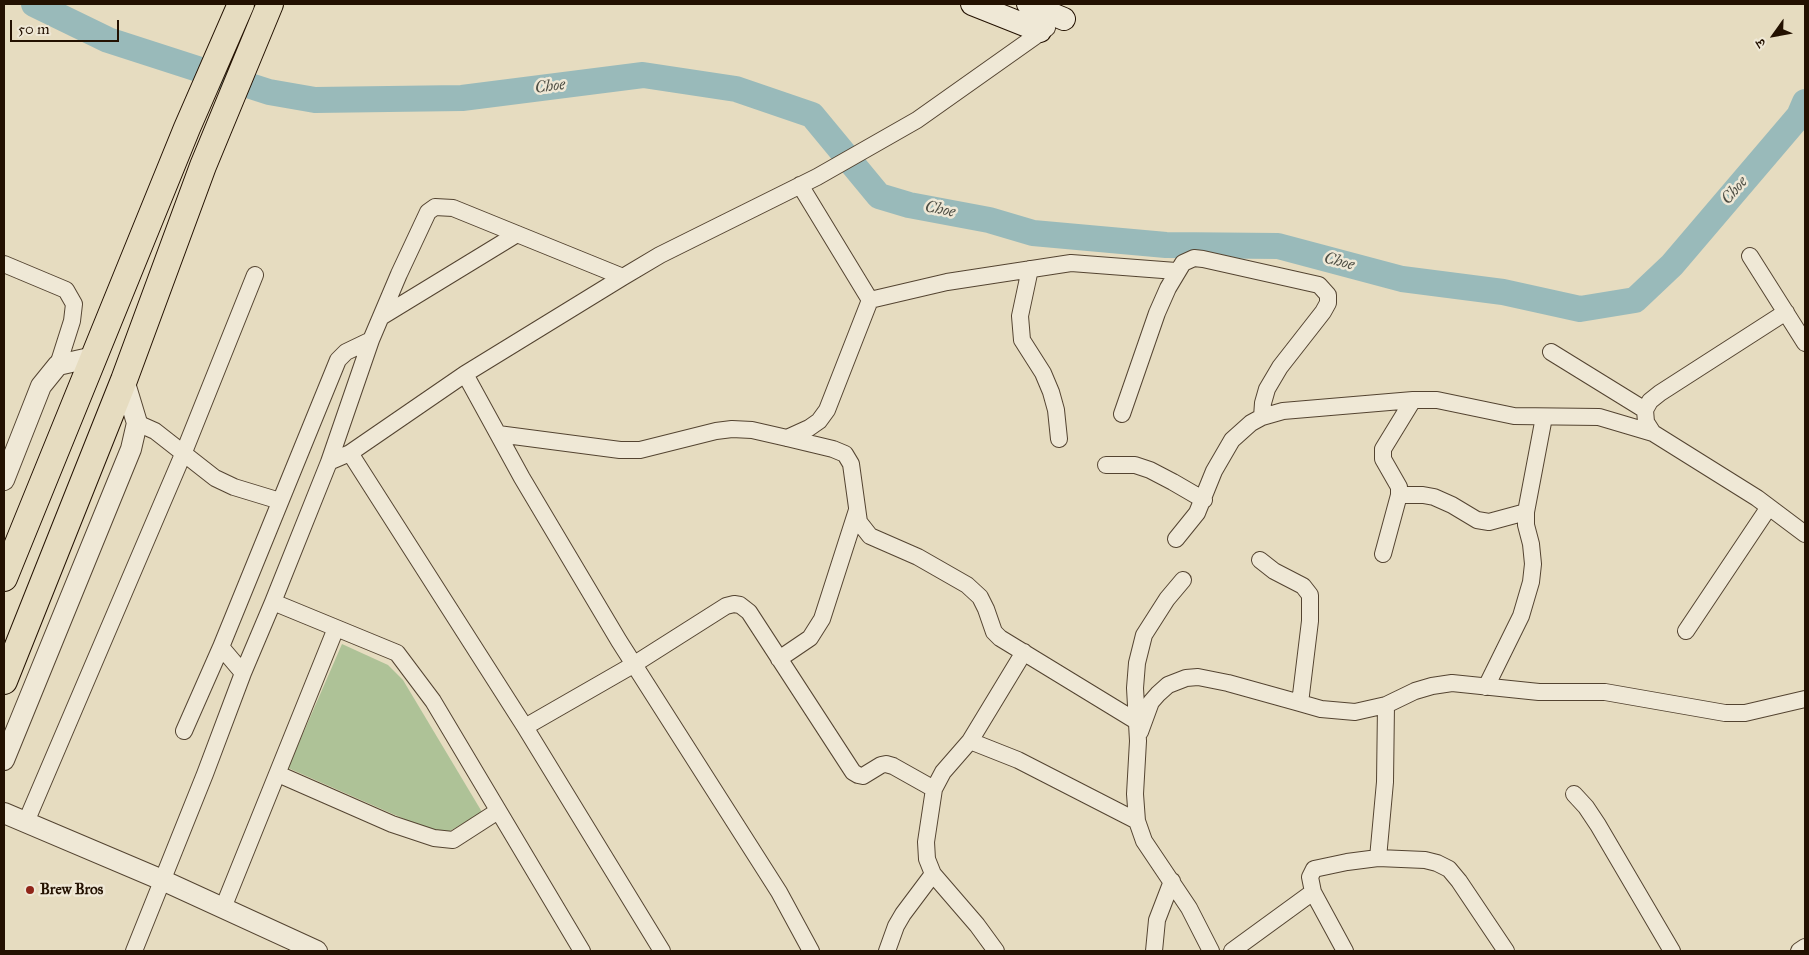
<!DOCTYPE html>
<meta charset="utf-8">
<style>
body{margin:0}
#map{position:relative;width:1809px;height:955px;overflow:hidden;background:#e6dcc0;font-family:"IM FELL Great Primer","Noto Serif Devanagari",serif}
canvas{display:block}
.frame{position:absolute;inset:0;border:5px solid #231101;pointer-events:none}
.north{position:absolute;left:1749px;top:10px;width:50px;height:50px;-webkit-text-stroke:4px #efe8d6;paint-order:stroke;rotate:238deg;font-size:14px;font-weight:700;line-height:20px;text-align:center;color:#231101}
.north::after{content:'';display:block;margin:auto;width:18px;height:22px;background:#231101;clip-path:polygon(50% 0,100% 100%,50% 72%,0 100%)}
.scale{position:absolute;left:10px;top:20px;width:109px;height:22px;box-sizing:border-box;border:2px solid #231101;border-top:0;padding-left:6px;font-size:15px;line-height:18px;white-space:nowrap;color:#231101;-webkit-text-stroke:4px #efe8d6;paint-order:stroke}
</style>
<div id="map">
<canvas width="1809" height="955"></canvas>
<div class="frame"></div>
<div class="north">उ</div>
<div class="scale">50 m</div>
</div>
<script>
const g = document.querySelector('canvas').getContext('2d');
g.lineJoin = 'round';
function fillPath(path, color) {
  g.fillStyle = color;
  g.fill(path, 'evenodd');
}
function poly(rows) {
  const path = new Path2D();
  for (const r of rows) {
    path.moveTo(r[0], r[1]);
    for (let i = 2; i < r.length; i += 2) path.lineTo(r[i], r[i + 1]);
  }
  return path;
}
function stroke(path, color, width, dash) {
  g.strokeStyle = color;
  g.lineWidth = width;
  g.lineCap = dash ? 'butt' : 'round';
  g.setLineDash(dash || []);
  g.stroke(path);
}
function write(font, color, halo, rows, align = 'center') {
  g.font = font + ' "IM FELL Great Primer",serif';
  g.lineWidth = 5;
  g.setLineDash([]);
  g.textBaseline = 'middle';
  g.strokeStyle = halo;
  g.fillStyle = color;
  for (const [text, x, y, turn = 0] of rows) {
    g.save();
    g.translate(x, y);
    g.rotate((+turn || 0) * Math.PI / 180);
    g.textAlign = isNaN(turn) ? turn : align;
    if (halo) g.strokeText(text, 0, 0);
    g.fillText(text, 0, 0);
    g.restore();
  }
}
const green = poly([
 [342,644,388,665,403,680,482,812,450,831,436,833,288,768]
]);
const river = poly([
 [34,4,108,40,269,92,315,100,462,98,643,75,736,89,812,115,879,196,909,205,989,220,1033,233,1166,245,1278,246,1402,279,1503,292,1580,309,1635,300,1672,265,1799,116,1805,102]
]);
const minor = poly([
 [1750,256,1805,343],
 [4,264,66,290,74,304,72,321,58,365],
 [1030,269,1020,316,1022,340,1043,373,1051,392,1056,410,1059,439],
 [870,300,947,282,1071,263,1176,271],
 [1786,312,1660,393,1650,401,1645,410,1646,422,1653,433,1757,498,1805,534],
 [381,317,517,234],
 [1551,352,1645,410],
 [465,374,522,478,619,641,779,892,811,951],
 [1122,414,1157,313,1168,288,1183,263,1194,258,1203,259,1319,285,1328,295,1328,303,1323,312,1280,367,1267,389,1263,403,1262,417],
 [137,423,155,431,215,478,234,487,280,501],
 [498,434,620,450,640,450,716,431,732,429,752,430,787,438,833,449,845,454,851,464,859,522,870,536,918,557,967,585,980,597,986,609,994,632,1000,638,1136,721],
 [787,438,809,428,819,421,827,410,870,300,800,185],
 [350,453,465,374,623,277,660,255,817,177,917,120,1047,28],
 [329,462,371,340,399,274,428,212,435,207,453,208,623,277],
 [1106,465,1135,465,1150,470,1173,482,1204,500],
 [1399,495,1423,495,1434,497,1452,505,1477,520,1489,522,1526,512],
 [1176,539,1197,513,1214,471,1232,440,1251,423,1262,417,1283,411,1413,400,1437,400,1514,416,1599,417,1653,433],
 [1383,554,1399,495,1399,487,1383,459,1383,449,1413,400],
 [1260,560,1274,571,1303,586,1310,595,1310,621,1300,703,1321,709,1355,712,1386,705,1415,691,1432,686,1452,683,1539,692,1605,692,1725,713,1745,713,1805,699],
 [1183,580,1167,599,1144,635,1137,663,1135,688,1138,741,1135,794,1137,821,1144,841,1189,908,1211,951],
 [273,602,397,653,433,701,582,951],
 [1686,631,1769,507],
 [779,659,810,638,822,619,857,510],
 [243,673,221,647,338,360,346,352,371,340],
 [1486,687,1521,616,1531,582,1533,564,1531,544,1526,525,1526,512,1544,417],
 [525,727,633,665,726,606,734,604,740,605,749,612,853,772,858,775,863,776,881,765,886,764,893,766,934,789,926,842,927,859,933,874,977,925,996,951],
 [184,731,221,647],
 [1140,732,1151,702,1158,694,1168,685,1186,678,1198,677,1228,683,1300,703],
 [970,741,1018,760,1137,821],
 [278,774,392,824,434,838,453,840,498,811],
 [934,789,943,772,970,741,1024,652],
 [1574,794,1586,807,1598,825,1672,951],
 [26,822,184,452,255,275],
 [1378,858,1385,782,1386,705],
 [223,908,336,628],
 [134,951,205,774,243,673,273,602,329,462,350,453,525,727,662,951],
 [887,951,896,926,903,914,933,874],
 [1154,951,1157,920,1172,881],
 [1232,951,1313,892],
 [1345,951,1313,892,1310,877,1314,869,1347,862,1378,858,1425,860,1437,863,1449,869,1459,881,1506,951],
 [1799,951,1805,947]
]);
const tertiary = poly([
 [4,480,41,386,58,365,94,357],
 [4,760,131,449,137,423,124,380],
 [4,813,162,880,317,951]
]);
const secondary = poly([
 [972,4,1040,31],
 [1028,4,1064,19]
]);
const primary = poly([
 [4,578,187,128,241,4],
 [4,681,124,380,203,166,270,4]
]);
const markers = [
 [30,890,5,"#8f2418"]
];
const poiNames = [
 ["Brew Bros",40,890]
];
const waterNames = [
 ["Choe",550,87,-7],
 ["Choe",1735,191,-49],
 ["Choe",940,210,11],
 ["Choe",1339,262,15]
];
fillPath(green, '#aec297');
stroke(river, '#99baba', 26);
stroke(minor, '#544431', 18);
stroke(tertiary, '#544431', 22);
stroke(secondary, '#231101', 24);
stroke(primary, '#231101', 28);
stroke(minor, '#efe8d6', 16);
stroke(tertiary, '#efe8d6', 20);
stroke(secondary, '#efe8d6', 22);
stroke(primary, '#e6dcc0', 26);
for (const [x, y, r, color] of markers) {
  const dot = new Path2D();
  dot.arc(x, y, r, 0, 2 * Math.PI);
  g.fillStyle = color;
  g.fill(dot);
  stroke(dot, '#efe8d6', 2);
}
write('bold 15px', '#231101', '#efe8d6', poiNames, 'left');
write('italic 16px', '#4c4c42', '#efe8d6', waterNames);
</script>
